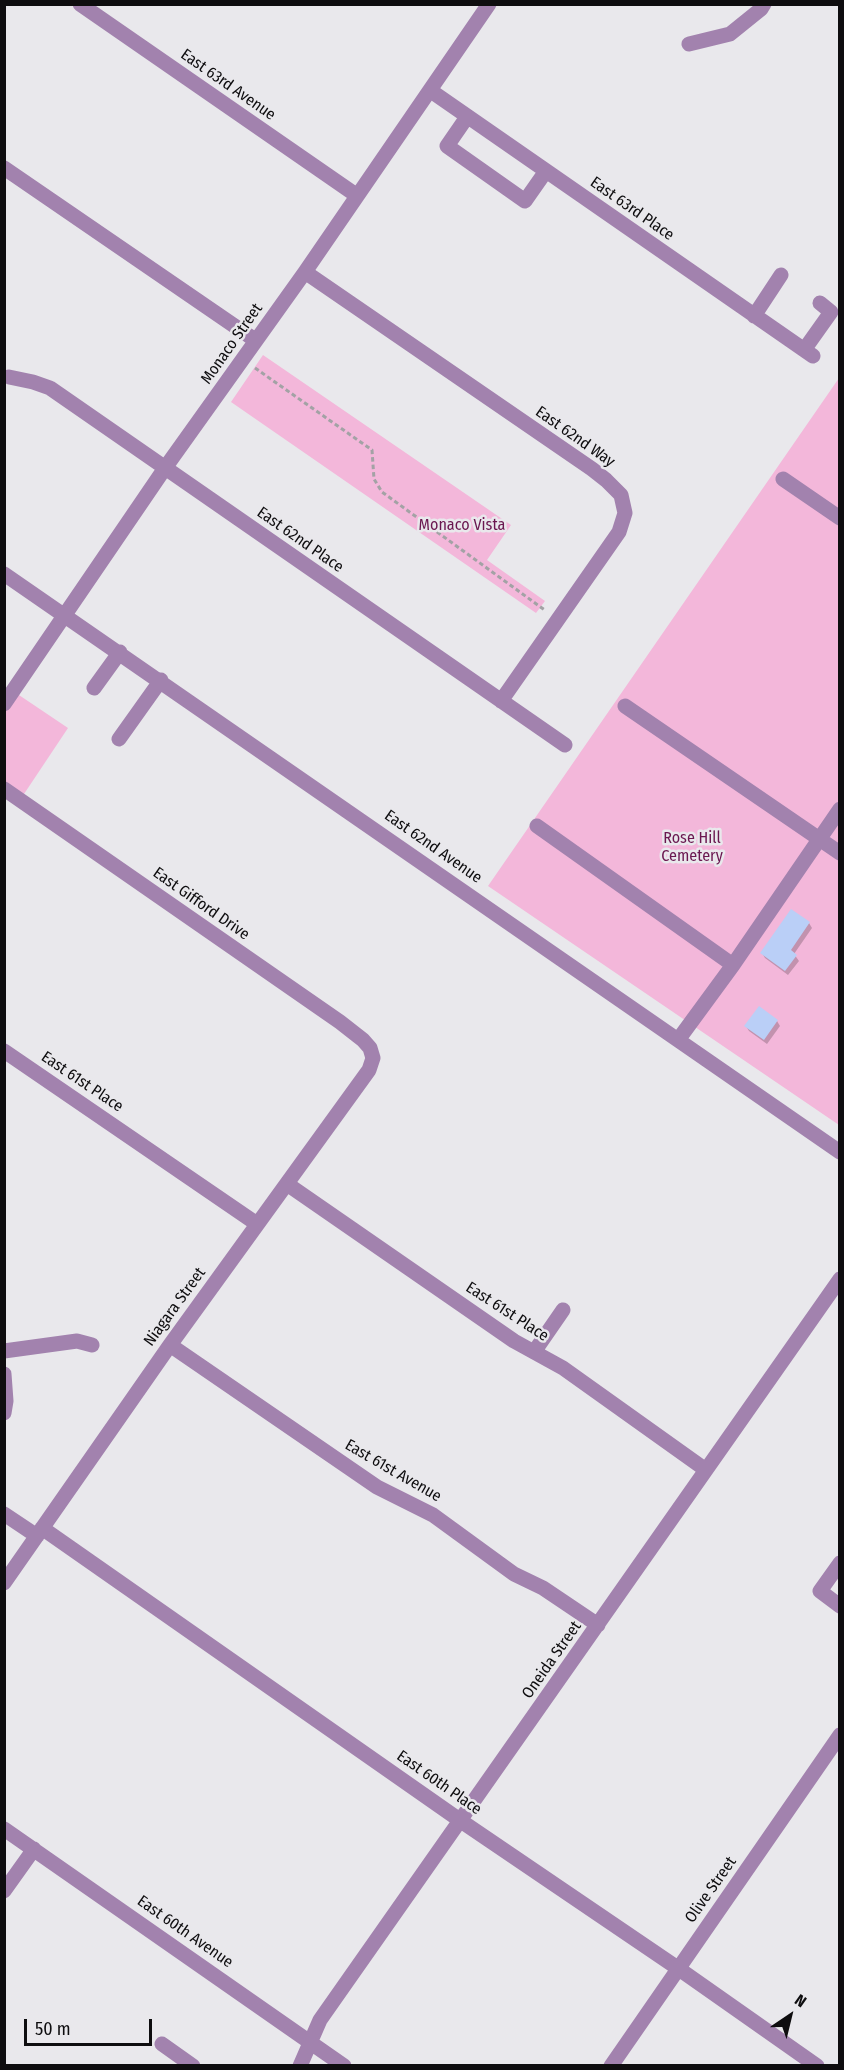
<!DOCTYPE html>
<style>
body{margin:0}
#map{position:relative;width:844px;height:2070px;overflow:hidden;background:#e9e8ec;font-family:"Fira Sans Condensed",sans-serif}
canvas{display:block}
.frame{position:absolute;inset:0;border:6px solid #0e0d0f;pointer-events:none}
.north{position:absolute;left:760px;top:1986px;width:60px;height:60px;-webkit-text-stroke:4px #e9e8ec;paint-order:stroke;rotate:35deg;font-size:16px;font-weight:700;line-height:24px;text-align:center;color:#0e0d0f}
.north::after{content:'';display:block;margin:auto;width:21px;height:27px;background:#0e0d0f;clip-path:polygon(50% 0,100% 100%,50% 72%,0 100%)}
.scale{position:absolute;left:24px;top:2019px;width:128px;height:27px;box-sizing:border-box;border:3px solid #0e0d0f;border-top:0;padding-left:8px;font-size:18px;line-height:21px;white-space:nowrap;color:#0e0d0f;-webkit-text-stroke:4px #e9e8ec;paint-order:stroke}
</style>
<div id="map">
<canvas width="844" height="2070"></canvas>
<div class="frame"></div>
<div class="north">N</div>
<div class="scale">50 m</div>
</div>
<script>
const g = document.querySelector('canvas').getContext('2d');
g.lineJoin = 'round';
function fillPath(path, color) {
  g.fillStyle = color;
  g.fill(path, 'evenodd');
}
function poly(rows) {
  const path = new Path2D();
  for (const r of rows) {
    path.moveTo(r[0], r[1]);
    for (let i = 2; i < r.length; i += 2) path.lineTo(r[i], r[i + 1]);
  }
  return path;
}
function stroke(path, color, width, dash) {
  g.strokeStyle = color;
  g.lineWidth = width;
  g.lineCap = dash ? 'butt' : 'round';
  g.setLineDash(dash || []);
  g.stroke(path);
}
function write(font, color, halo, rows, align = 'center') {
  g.font = font + ' "Fira Sans Condensed",sans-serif';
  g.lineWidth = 5;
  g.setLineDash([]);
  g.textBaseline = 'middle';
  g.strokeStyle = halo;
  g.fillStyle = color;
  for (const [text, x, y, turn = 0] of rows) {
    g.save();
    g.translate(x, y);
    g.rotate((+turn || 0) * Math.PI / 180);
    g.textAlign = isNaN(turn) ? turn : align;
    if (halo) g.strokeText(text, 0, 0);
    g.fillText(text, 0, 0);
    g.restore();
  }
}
const green = poly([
 [263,355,511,525,487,560,545,601,536,613,231,402],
 [839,378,839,1125,488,886],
 [13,691,68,728,20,800,5,790,5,704]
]);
const shadow = poly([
 [809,923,812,928,794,954,799,961,788,975,765,958,762,953],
 [777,1021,780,1026,767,1044,749,1031,746,1026]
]);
const building = poly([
 [791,909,810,922,791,950,797,955,785,971,760,953],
 [759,1006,778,1020,764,1040,744,1026]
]);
const path = poly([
 [255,368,372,450,374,479,382,492,546,611]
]);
const minor = poly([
 [80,4,356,195],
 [689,44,730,34,761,9,764,4],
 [431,91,813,356],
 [467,117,447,146,525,201,546,171],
 [4,168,255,340],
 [305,272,592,469,606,480,621,495,625,513,619,532,501,701],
 [754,316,781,275],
 [804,350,831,312,820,303],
 [9,377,33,382,50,388,565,745],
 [783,479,840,518],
 [4,574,840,1152],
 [94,688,120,652],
 [4,704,165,468,305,272,489,4],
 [625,706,840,853],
 [119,739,161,680],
 [4,789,340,1022,363,1040,370,1048,373,1058,369,1070,170,1345,4,1583],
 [537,826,733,965],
 [678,1040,733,965,840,809],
 [4,1051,257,1224],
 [287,1184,514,1341,563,1368,706,1470],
 [170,1345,377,1487,433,1515,514,1574,543,1588,598,1625],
 [4,1351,77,1341,92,1345],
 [534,1352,563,1310],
 [4,1374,6,1401,4,1413],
 [4,1514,37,1536],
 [42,1528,461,1821,679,1969,817,2066],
 [840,1563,820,1591,840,1606],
 [4,1829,344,2066],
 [4,1891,34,1849],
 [162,2044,193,2066],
 [300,2066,320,2020,840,1279],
 [611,2066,840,1735]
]);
const streetNames = [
 ["East 63rd Avenue",228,85,35],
 ["East 63rd Place",632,209,35],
 ["Monaco Street",232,344,-55],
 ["East 62nd Way",575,437,35],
 ["East 62nd Place",300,540,35],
 ["East 62nd Avenue",433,847,35],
 ["East Gifford Drive",201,904,35],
 ["East 61st Place",82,1082,34],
 ["Niagara Street",175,1307,-54],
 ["East 61st Place",507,1312,33],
 ["East 61st Avenue",393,1471,30],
 ["Oneida Street",552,1660,-55],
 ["East 60th Place",439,1783,35],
 ["Olive Street",711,1890,-55],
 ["East 60th Avenue",185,1932,35]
];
const parkNames = [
 ["Monaco Vista",462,526],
 ["Rose Hill",692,839],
 ["Cemetery",692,857]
];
fillPath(green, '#f3b7da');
fillPath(shadow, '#0003');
fillPath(building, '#bacff7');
stroke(path, '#a3a2a5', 3, [4.5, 3]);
stroke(minor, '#a282ae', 15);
write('16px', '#0e0d0f', '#e9e8ec', streetNames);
write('16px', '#6a1750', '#e9e8ec', parkNames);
</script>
